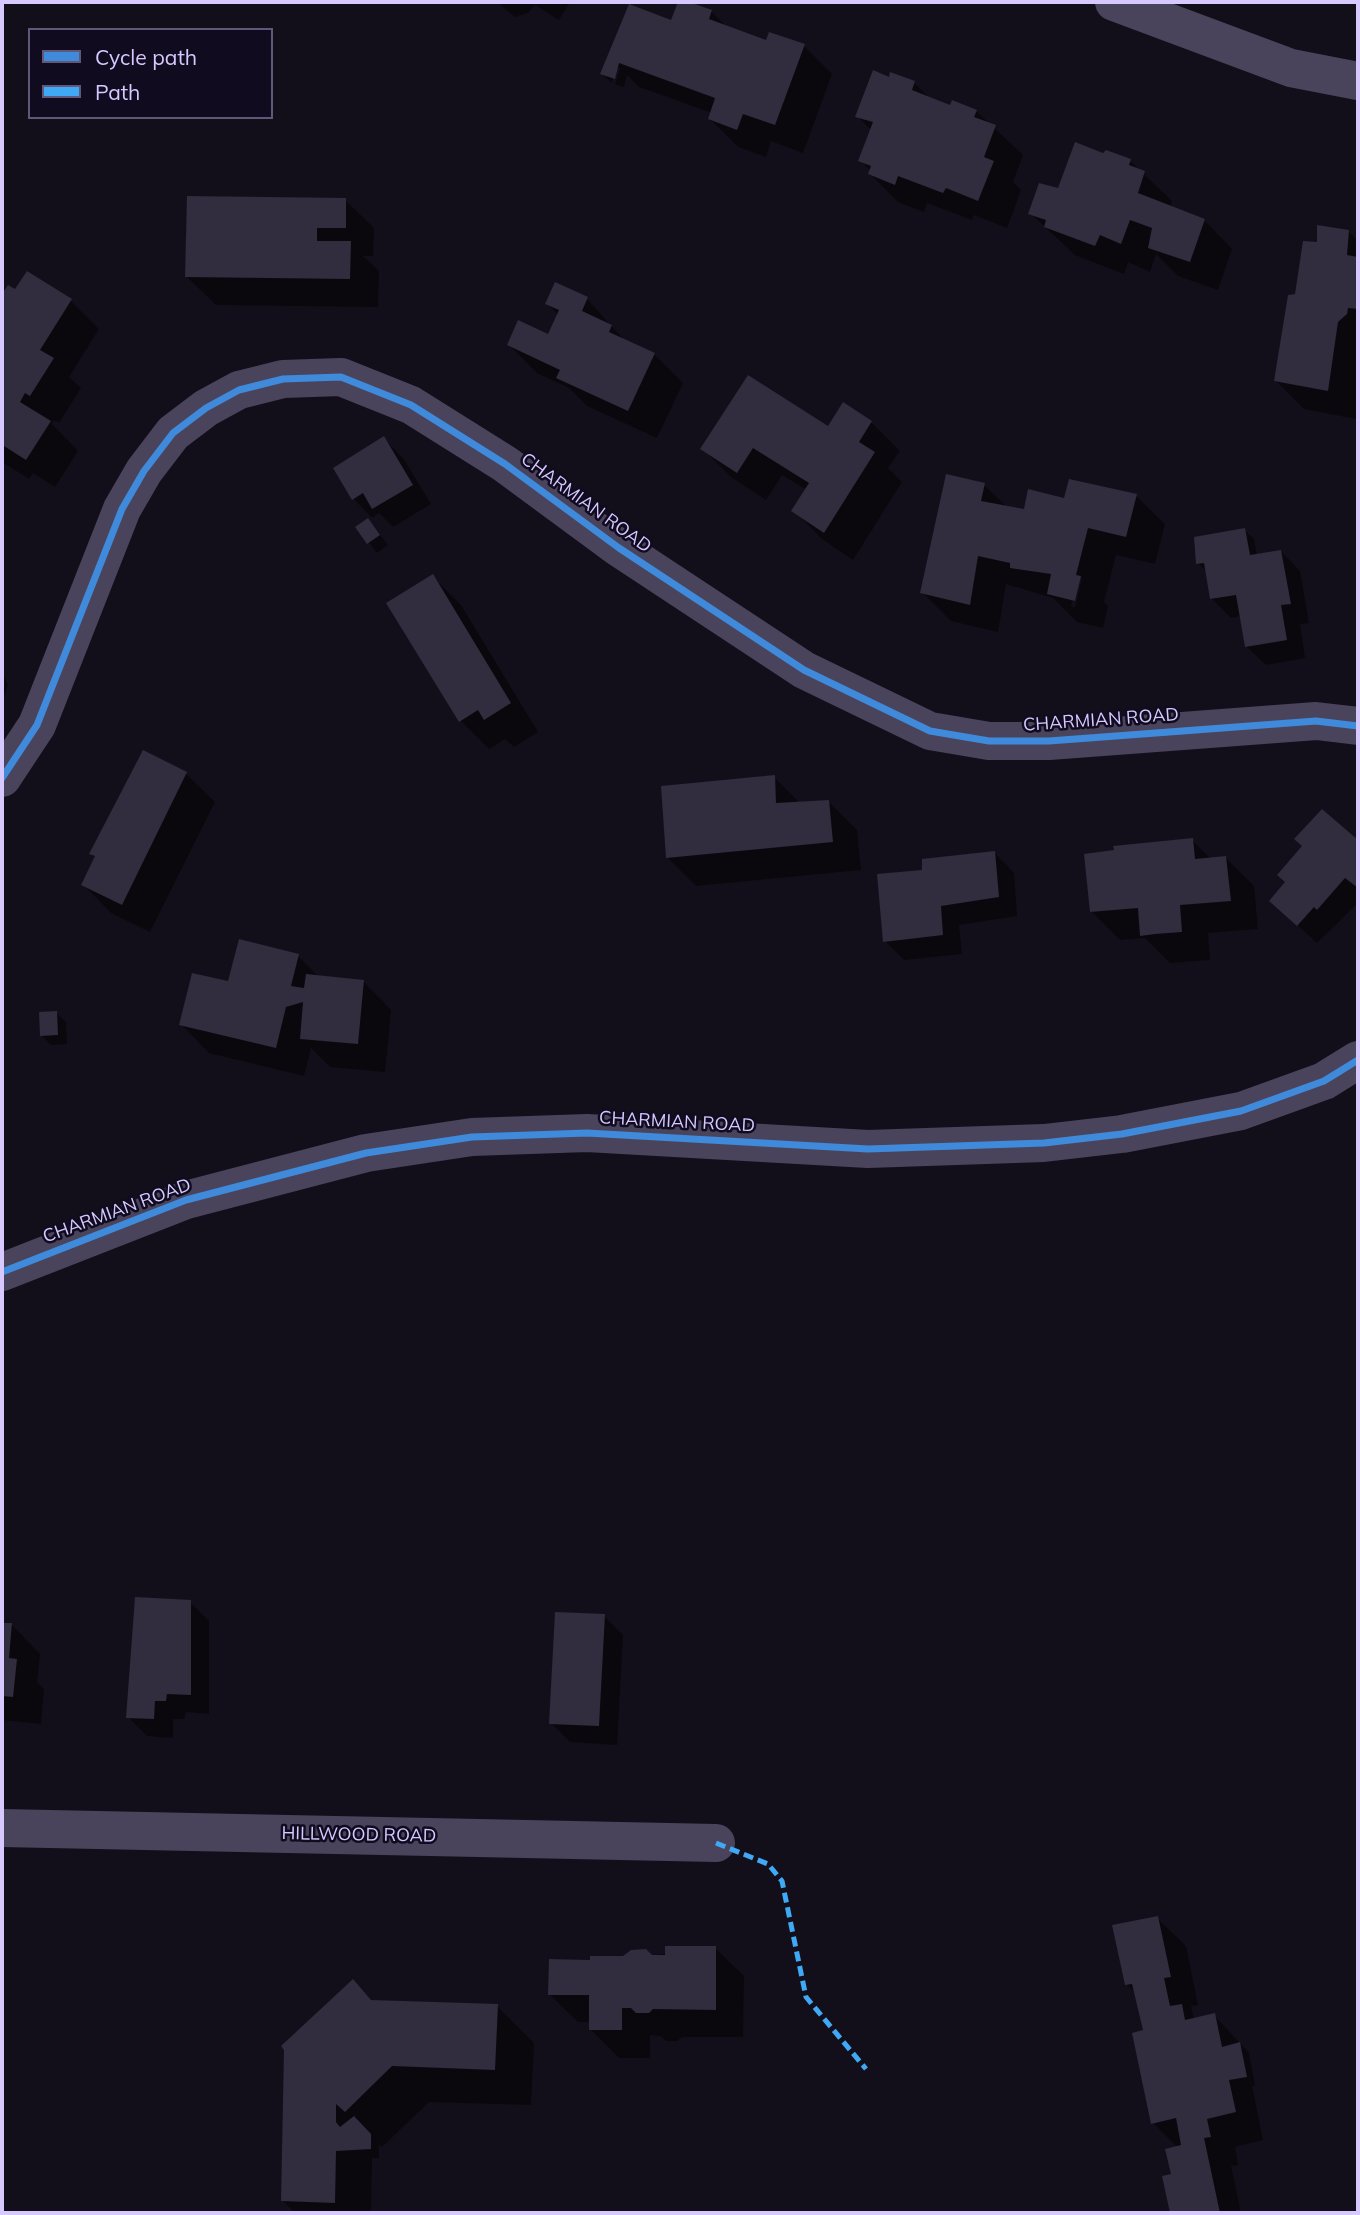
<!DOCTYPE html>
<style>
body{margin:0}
#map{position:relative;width:1360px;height:2215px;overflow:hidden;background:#130f1a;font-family:Mulish,sans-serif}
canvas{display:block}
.frame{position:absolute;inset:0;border:4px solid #d7c9ff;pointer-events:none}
.legend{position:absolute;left:28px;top:28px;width:245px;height:91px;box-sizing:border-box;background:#110b1f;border:2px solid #605779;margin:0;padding:9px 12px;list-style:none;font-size:21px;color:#d7c9ff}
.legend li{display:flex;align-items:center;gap:14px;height:35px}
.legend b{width:35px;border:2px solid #605779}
</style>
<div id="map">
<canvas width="1360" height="2215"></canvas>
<div class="frame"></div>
<ul class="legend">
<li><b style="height:9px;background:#408adc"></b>Cycle path</li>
<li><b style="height:9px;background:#3fa9f5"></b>Path</li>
</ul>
</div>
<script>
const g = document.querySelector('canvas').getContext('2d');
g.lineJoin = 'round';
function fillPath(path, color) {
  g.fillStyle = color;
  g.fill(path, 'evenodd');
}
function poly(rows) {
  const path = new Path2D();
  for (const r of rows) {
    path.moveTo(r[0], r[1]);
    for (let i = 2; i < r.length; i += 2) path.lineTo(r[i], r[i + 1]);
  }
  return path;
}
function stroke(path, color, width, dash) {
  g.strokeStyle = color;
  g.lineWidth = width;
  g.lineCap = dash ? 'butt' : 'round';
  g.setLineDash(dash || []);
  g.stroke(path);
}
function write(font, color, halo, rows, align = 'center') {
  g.font = font + ' Mulish,sans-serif';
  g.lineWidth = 5;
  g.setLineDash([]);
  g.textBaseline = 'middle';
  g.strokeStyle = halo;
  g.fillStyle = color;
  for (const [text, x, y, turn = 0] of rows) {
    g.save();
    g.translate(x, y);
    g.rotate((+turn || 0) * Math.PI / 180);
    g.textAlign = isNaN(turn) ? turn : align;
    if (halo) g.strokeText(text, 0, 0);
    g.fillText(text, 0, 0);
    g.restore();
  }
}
const shadow = poly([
 [497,2,570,2,559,20,535,5,528,13,515,17],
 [680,2,711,11,727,27,767,42,804,46,832,74,803,153,771,141,766,157,738,147,710,119,712,113,639,87,627,75,624,87,615,84,620,68,616,68,612,83,602,74,672,22],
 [890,79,914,83,931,99,952,107,953,102,976,111,1023,155,1013,182,1021,190,1007,228,974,215,972,220,927,203,924,212,898,202,870,174,871,171,860,160,872,131,857,116],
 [1104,155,1130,161,1172,201,1170,207,1204,220,1232,249,1218,290,1178,276,1156,254,1150,272,1128,262,1124,274,1075,255,1030,213],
 [345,200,374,228,373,256,363,256,379,271,378,307,216,305,187,277],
 [1348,231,1358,241,1356,419,1304,409,1276,381,1296,296,1318,244],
 [8,287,16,292,71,301,99,329,69,377,81,388,59,423,54,420,52,424,78,451,55,487,33,473,29,479,2,462,2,297],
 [587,299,625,341,654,354,683,383,657,438,587,406,569,388,537,373,509,345,549,337,559,315,547,304],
 [871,422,900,451,888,468,902,482,853,560,822,539,793,510,807,490,782,475,766,500,731,477,703,449],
 [384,439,403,458,431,504,393,527,379,513,372,518,353,498],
 [984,485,1008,508,1025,511,1136,496,1165,524,1155,564,1116,555,1104,602,1108,606,1103,628,1077,622,1053,598,1006,584,998,632,951,621,922,592],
 [1079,576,1082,578,1075,607,1071,607],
 [368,520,388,545,377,553,357,527],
 [1244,530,1254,539,1257,556,1281,551,1300,571,1309,623,1300,624,1305,658,1266,665,1246,646,1241,616,1231,618,1211,598,1207,572,1198,563],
 [432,576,461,605,538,732,514,747,505,739,489,749,461,721],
 [2,672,8,685,2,702],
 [144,753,186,774,215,802,150,932,111,913,83,884,96,858,91,854],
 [774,777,800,803,829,802,857,830,861,870,696,886,668,858],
 [1322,811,1358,842,1358,903,1317,943,1271,901,1287,882],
 [1192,840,1211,859,1225,857,1254,886,1258,929,1208,933,1210,960,1170,963,1145,938,1120,940,1092,912],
 [995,853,1014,873,1017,916,959,925,962,954,904,960,885,941,924,871],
 [298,956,319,977,363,981,391,1010,385,1072,330,1067,311,1048,304,1076,209,1053,181,1024,229,983],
 [56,1013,66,1022,67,1044,51,1045,42,1036],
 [190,1602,209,1621,209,1714,186,1712,184,1719,173,1719,173,1738,147,1736,128,1717],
 [604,1616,623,1635,617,1745,570,1742,551,1723],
 [2,1624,12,1625,40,1654,37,1682,44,1689,41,1724,2,1720],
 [1157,1918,1186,1946,1198,2005,1191,2006,1194,2020,1214,2015,1249,2053,1255,2086,1252,2086,1263,2140,1235,2147,1238,2165,1231,2166,1241,2213,1171,2213,1164,2177,1173,2176,1178,2148,1153,2123,1145,2032,1136,1994,1127,1984],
 [715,1948,744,1976,743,2037,682,2037,677,2041,666,2041,661,2036,650,2035,650,2058,619,2058,590,2029,590,2022,578,2022,549,1994,592,1962],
 [353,1982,373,2002,497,2006,534,2043,531,2105,429,2102,382,2147,379,2145,379,2158,372,2158,371,2213,295,2213,283,2201]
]);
const building = poly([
 [678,2,689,2,712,10,709,19,766,40,769,32,805,44,775,125,743,114,737,130,708,119,715,98,619,63,615,79,600,74,629,4,671,20],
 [873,70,889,77,890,72,915,81,912,90,950,105,952,100,977,110,974,117,996,125,984,157,994,161,978,201,946,188,943,193,898,176,895,185,868,174,871,166,858,161,873,122,855,117],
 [1075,142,1103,153,1106,150,1131,159,1129,165,1145,171,1138,193,1205,219,1190,262,1148,248,1152,228,1130,220,1121,244,1100,235,1095,246,1044,227,1046,220,1028,214,1039,183,1058,188],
 [187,196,346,198,346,228,317,228,317,241,351,241,350,279,185,277],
 [1317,225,1349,230,1347,255,1358,257,1358,309,1348,308,1347,314,1338,322,1328,391,1274,381,1288,295,1295,294,1303,241,1317,242],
 [27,271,72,299,40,350,54,358,30,396,25,393,20,402,51,421,26,460,4,446,2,450,2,294,8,285,15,289],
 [555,282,588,297,582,311,612,325,609,332,655,353,628,411,556,378,560,370,507,345,518,320,548,334,559,310,545,304],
 [748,375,828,426,843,402,872,421,859,442,875,452,824,533,791,511,809,483,753,448,737,473,700,449],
 [384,436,413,485,372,509,363,493,352,500,333,468],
 [946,474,985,483,981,501,1024,509,1028,489,1064,498,1069,479,1137,494,1126,537,1088,528,1076,575,1081,576,1075,601,1047,594,1051,574,1010,568,1010,563,978,556,970,605,920,593],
 [368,518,380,535,367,544,355,527],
 [1245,528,1250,555,1281,550,1291,604,1281,605,1287,640,1245,647,1236,595,1210,599,1204,563,1196,564,1194,537],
 [433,574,511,703,484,720,478,710,459,722,386,603],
 [143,750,187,772,122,905,81,885,95,856,89,854],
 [775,775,776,803,829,800,833,842,666,858,661,786],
 [1322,809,1358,840,1358,888,1345,878,1317,910,1314,907,1297,926,1269,901,1285,882,1277,875,1302,846,1294,839],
 [1193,838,1195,859,1226,856,1231,901,1180,905,1182,932,1155,934,1140,936,1138,908,1090,912,1084,854,1114,850,1113,846],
 [995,851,999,897,941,906,943,935,883,942,877,874,922,870,922,859],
 [239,939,299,954,291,986,304,988,306,974,364,980,358,1044,300,1039,303,1002,286,1007,276,1048,179,1025,192,973,228,981],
 [57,1011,58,1035,40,1036,39,1012],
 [135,1597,191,1600,191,1695,167,1694,166,1701,155,1701,154,1719,126,1718],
 [555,1612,605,1614,599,1726,549,1724],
 [2,1623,12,1623,9,1658,17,1659,13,1697,2,1696],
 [1158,1916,1171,1977,1164,1978,1170,2006,1182,2004,1185,2020,1215,2013,1222,2047,1240,2042,1247,2077,1229,2080,1236,2112,1207,2119,1211,2137,1204,2138,1220,2213,1170,2213,1162,2176,1171,2174,1165,2149,1181,2145,1176,2118,1151,2124,1132,2033,1143,2030,1132,1984,1125,1985,1112,1925],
 [665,1946,716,1946,716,2010,653,2009,649,2013,636,2013,631,2008,622,2008,622,2030,589,2030,589,1995,548,1995,549,1959,590,1960,590,1956,623,1956,631,1950,646,1949,652,1955,665,1955],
 [353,1979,371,2000,498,2004,495,2070,392,2066,345,2112,336,2104,336,2122,340,2127,354,2116,371,2134,371,2149,336,2151,335,2203,281,2201,284,2050,281,2046]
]);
const street = poly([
 [1114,2,1291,68,1358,81],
 [2,778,37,725,122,509,144,471,173,433,206,408,239,390,283,379,341,377,411,405,505,464,619,548,804,670,930,731,989,741,1049,741,1316,721,1358,726],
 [2,1272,186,1200,366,1153,472,1137,587,1133,868,1149,1044,1143,1122,1134,1241,1111,1324,1081,1358,1060],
 [2,1828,716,1843]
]);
const quiet = poly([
 [716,1843,768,1864,782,1881,806,1997,866,2069]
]);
const cycleway = poly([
 [2,778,37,725,122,509,144,471,173,433,206,408,239,390,283,379,341,377,411,405,505,464,619,548,804,670,930,731,989,741,1049,741,1316,721,1358,726],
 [2,1272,186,1200,366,1153,472,1137,587,1133,868,1149,1044,1143,1122,1134,1241,1111,1324,1081,1358,1060]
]);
const streetNames = [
 ["CHARMIAN ROAD",586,503,36],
 ["CHARMIAN ROAD",1101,720,-4],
 ["CHARMIAN ROAD",677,1122,3],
 ["CHARMIAN ROAD",117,1211,-20],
 ["HILLWOOD ROAD",359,1835,1]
];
fillPath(shadow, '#0007');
fillPath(building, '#312c3e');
stroke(street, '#49445c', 38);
stroke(quiet, '#3fa9f5', 5, [10, 5]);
stroke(cycleway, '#408adc', 7);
write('18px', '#d7c9ff', '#110b1f', streetNames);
</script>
